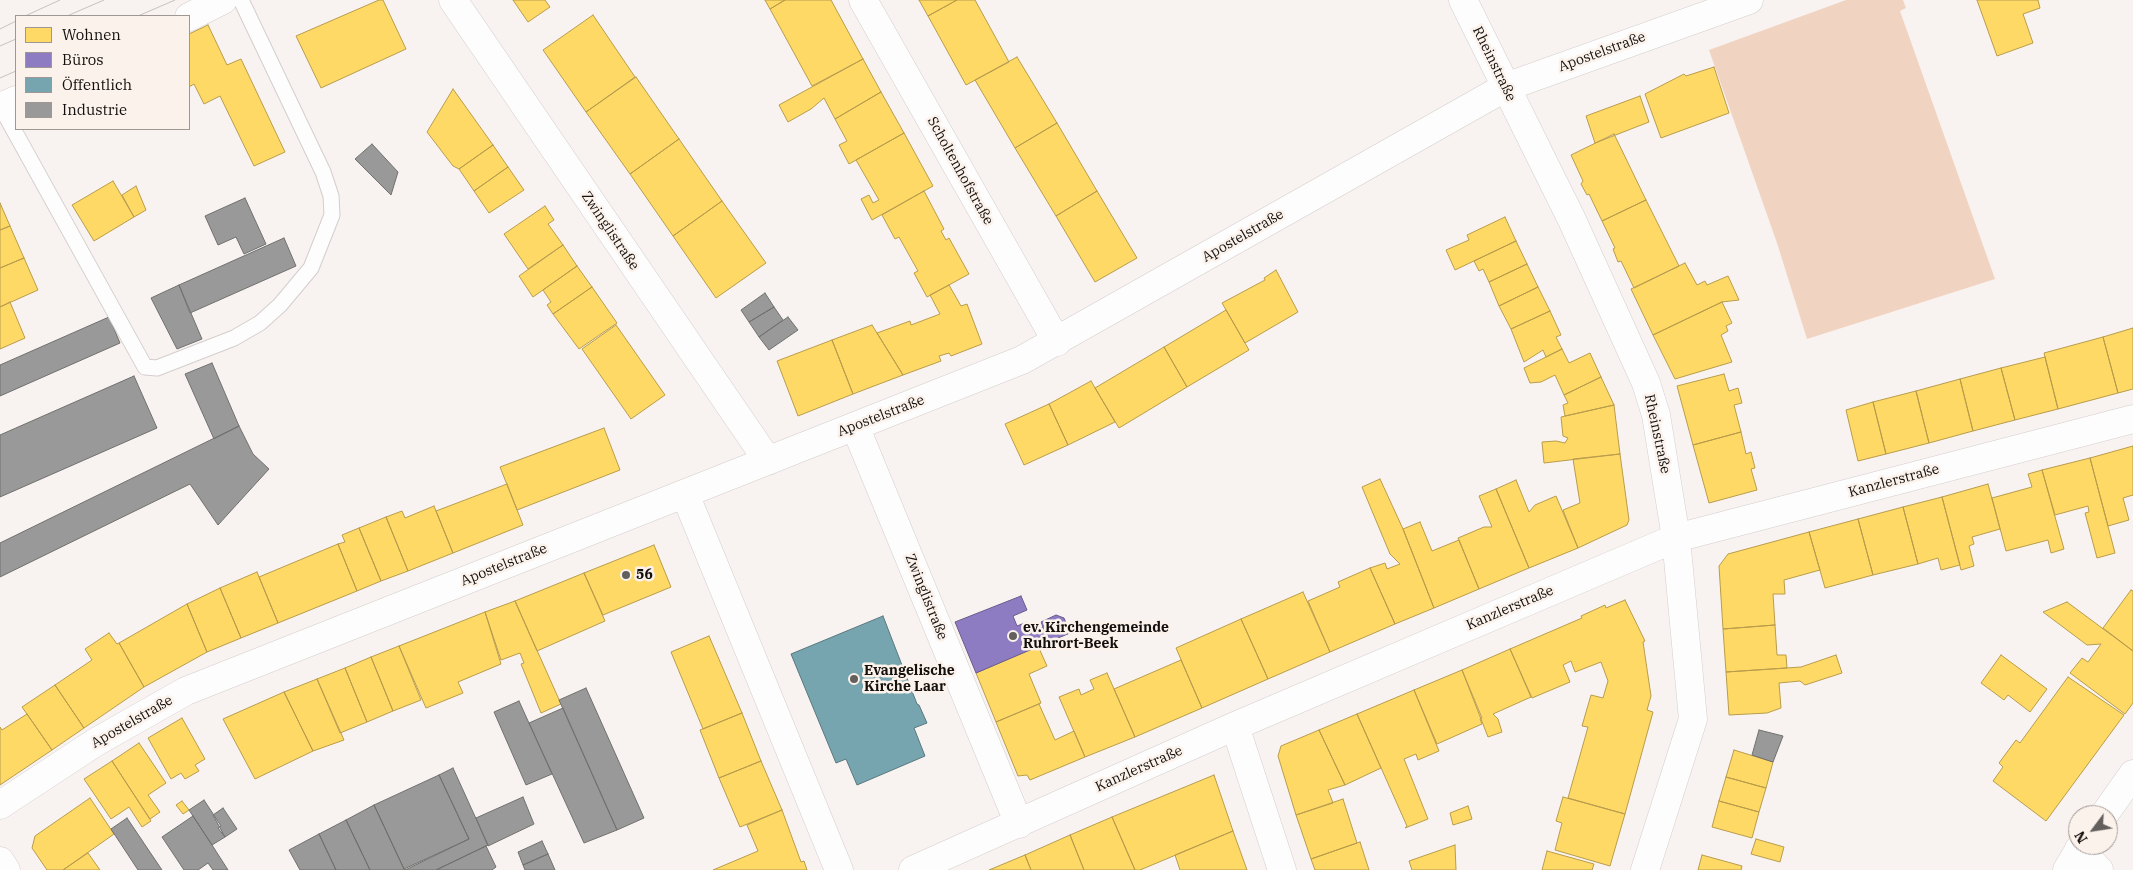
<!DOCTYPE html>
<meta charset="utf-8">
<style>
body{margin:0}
#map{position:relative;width:2133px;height:870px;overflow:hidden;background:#f8f3f0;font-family:"IBM Plex Serif",serif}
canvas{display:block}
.legend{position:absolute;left:15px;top:15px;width:175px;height:115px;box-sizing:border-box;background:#fcf2ec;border:1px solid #9e9793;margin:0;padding:6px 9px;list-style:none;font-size:15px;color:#120f0d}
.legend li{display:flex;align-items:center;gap:10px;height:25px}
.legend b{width:25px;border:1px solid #9e9793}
.north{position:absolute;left:2068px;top:805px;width:50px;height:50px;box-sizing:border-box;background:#fcf2ec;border:1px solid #9e9793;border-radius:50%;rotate:239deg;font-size:14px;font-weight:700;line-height:20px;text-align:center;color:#120f0d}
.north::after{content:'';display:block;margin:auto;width:18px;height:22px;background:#625f5c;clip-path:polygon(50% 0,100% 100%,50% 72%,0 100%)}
</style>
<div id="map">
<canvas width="2133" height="870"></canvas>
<ul class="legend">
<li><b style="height:14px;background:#ffd966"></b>Wohnen</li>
<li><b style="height:14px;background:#8e7cc3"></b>Büros</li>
<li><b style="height:14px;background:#76a5af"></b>Öffentlich</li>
<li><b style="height:14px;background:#999"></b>Industrie</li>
</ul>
<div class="north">N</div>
</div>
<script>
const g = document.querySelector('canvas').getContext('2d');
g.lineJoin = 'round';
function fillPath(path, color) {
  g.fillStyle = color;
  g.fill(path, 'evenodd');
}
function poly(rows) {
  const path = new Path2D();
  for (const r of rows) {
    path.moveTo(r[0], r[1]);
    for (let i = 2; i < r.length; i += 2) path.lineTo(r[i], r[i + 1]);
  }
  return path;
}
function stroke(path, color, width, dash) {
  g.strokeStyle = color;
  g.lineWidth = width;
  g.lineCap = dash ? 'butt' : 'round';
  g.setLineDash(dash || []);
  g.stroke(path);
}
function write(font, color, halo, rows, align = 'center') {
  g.font = font + ' "IBM Plex Serif",serif';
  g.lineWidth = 5;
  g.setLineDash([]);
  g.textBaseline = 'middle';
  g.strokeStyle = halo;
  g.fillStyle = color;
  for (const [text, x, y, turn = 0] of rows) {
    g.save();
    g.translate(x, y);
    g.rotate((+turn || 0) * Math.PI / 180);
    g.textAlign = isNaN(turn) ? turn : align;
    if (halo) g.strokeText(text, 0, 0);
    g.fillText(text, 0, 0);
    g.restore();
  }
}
const green = poly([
 [1846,0,1903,0,1906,8,1900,11,1995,279,1807,339,1777,243,1709,50]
]);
const homes = poly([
 [379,0,383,0,406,49,321,88,296,36,379,0],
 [513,0,545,0,550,7,528,22,513,0],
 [765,0,785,0,770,9,765,0],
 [785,0,831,0,863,59,812,86,770,9,785,0],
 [919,0,957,0,928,16,919,0],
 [957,0,975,0,1009,62,966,85,928,16,957,0],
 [1977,0,2038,0,2040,8,2023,14,2033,43,1997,56,1977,0],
 [593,15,635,77,586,112,543,50,593,15],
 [208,25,227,65,241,59,285,152,254,166,220,96,204,104,194,84,189,87,189,34,208,25],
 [1017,57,1057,123,1015,148,975,80,1017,57],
 [863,59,881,92,835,119,824,98,811,109,788,122,779,105,863,59],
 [1714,67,1729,113,1661,138,1645,94,1684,74,1686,76,1714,67],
 [636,77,679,139,630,174,586,112,636,77],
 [453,89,493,145,459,169,453,166,427,132,453,89],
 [881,92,904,133,849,164,839,145,847,141,835,119,881,92],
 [1640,96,1649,122,1595,143,1586,116,1640,96],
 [1057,123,1097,191,1056,216,1015,148,1057,123],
 [904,133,933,186,872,220,861,199,869,195,873,203,879,200,856,160,904,133],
 [1614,134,1646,200,1602,221,1589,194,1587,195,1581,184,1583,181,1571,155,1614,134],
 [679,139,722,201,673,236,630,174,679,139],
 [493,145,508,167,474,191,459,169,493,145],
 [508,167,524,190,489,213,474,191,508,167],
 [113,181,134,217,94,241,72,205,113,181],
 [136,186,146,210,134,217,122,195,136,186],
 [924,191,944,229,941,231,946,240,949,238,969,274,927,297,914,273,918,271,899,237,895,239,882,215,924,191],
 [1097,191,1137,258,1095,282,1056,216,1097,191],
 [1646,200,1679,266,1634,288,1621,261,1618,262,1613,249,1615,248,1602,221,1646,200],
 [722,201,766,263,716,298,673,236,722,201],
 [0,203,10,226,0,230,0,203],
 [545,206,554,220,548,224,563,245,528,269,504,234,545,206],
 [1505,217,1516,241,1455,270,1446,250,1469,240,1467,235,1505,217],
 [10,226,24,258,0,268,0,230,10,226],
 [1516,241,1527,264,1489,282,1483,269,1479,271,1474,261,1516,241],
 [563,245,577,266,533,297,519,276,563,245],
 [24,258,38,290,0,307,0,268,24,258],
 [1685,263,1697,285,1705,281,1707,285,1728,276,1739,300,1722,302,1653,335,1631,289,1685,263],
 [1527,264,1538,287,1499,306,1489,282,1527,264],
 [577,266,592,287,553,314,547,305,551,302,543,290,577,266],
 [1276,270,1298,312,1245,343,1222,303,1265,280,1264,278,1276,270],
 [949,285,961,306,967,304,982,344,951,356,949,353,939,356,941,361,903,375,877,333,910,321,911,325,940,314,930,295,949,285],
 [592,287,617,323,579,349,553,314,592,287],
 [1538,287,1550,311,1511,329,1499,306,1538,287],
 [10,302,25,338,0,349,0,307,10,302],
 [1722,302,1732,323,1726,326,1728,331,1721,335,1732,362,1675,379,1653,335,1722,302],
 [1226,310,1249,350,1187,387,1164,347,1226,310],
 [1550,311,1561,335,1556,337,1562,349,1546,357,1543,350,1524,362,1511,329,1550,311],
 [616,325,665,395,631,419,582,349,616,325],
 [872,325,903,375,853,394,832,340,872,325],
 [2133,328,2133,389,2118,393,2103,337,2133,328],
 [2103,337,2118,393,2058,409,2044,353,2103,337],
 [832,340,853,394,798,416,777,361,832,340],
 [1164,347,1187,387,1119,428,1095,388,1164,347],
 [1562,349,1569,363,1590,353,1601,377,1564,395,1555,375,1541,382,1530,383,1524,368,1562,349],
 [2045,357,2058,409,2015,420,2001,368,2045,357],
 [2001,368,2015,420,1973,431,1960,379,2001,368],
 [1724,374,1729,391,1738,388,1742,403,1734,405,1741,432,1693,445,1677,386,1724,374],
 [1601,377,1614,405,1565,416,1563,405,1568,403,1564,395,1601,377],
 [1960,379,1973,431,1929,443,1916,391,1960,379],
 [1091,381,1115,422,1068,445,1049,404,1091,381],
 [1916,391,1929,443,1886,454,1873,402,1916,391],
 [1873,402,1886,454,1858,461,1846,410,1873,402],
 [1049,404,1068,445,1024,465,1005,424,1049,404],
 [1614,405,1620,454,1544,463,1542,442,1556,441,1565,443,1568,438,1563,436,1561,417,1614,405],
 [604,428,620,470,517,510,500,467,604,428],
 [1741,432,1746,454,1751,452,1755,468,1751,469,1757,490,1709,503,1693,445,1741,432],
 [2133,446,2133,495,2123,498,2129,520,2108,526,2090,458,2133,446],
 [1620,454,1629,520,1627,525,1578,548,1563,510,1580,503,1573,459,1620,454],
 [2090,458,2115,553,2097,558,2085,513,2089,512,2088,506,2055,515,2042,470,2090,458],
 [2042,470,2064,549,2051,553,2048,540,2006,551,1992,498,2032,487,2028,474,2042,470],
 [1380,479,1403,529,1434,608,1395,624,1370,568,1385,563,1387,569,1400,564,1390,554,1362,487,1380,479],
 [1516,480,1529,512,1535,505,1556,496,1578,548,1529,568,1496,489,1516,480],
 [507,484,523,525,453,553,436,511,507,484],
 [1988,484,2000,529,1972,537,1974,544,1969,546,1974,566,1961,570,1942,497,1988,484],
 [1496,489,1529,568,1479,589,1458,538,1484,527,1492,527,1479,496,1496,489],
 [1942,497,1960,565,1941,570,1938,558,1918,564,1903,507,1942,497],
 [434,506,453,553,408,571,386,517,402,511,405,518,434,506],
 [1903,507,1918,564,1873,575,1858,519,1903,507],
 [386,517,408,571,381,581,359,528,386,517],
 [1858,519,1873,575,1825,588,1809,532,1858,519],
 [1420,522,1432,551,1459,540,1479,589,1434,608,1403,529,1420,522],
 [359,528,381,581,357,591,338,544,345,542,342,535,359,528],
 [1809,532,1820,570,1784,580,1785,594,1773,594,1775,625,1723,629,1719,566,1728,554,1809,532],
 [338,544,357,591,278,623,259,577,338,544],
 [654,545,671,587,603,615,584,573,654,545],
 [1370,568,1395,624,1330,652,1308,601,1340,587,1338,582,1370,568],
 [257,572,278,623,241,638,220,588,257,572],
 [584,573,605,621,537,651,515,601,584,573],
 [220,588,241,638,207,652,187,604,220,588],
 [2131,590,2133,591,2133,651,2103,628,2131,590],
 [1303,592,1330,652,1268,679,1241,619,1303,592],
 [1625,600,1645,641,1643,642,1651,696,1647,710,1653,712,1625,814,1568,798,1588,727,1582,726,1591,695,1603,698,1608,681,1601,662,1575,672,1571,661,1563,665,1570,682,1532,698,1510,649,1582,618,1581,616,1605,605,1606,608,1625,600],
 [515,601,561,704,541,713,521,664,524,663,520,653,501,660,485,612,515,601],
 [2067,602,2133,651,2133,703,2125,714,2070,673,2082,658,2088,662,2101,644,2087,645,2043,612,2067,602],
 [187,604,207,652,144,687,119,643,187,604],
 [485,612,501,664,458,682,463,693,426,708,399,646,485,612],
 [1241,619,1268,679,1202,708,1176,648,1241,619],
 [1775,625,1777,655,1786,655,1787,668,1726,672,1723,629,1775,625],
 [109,633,117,644,119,643,144,687,84,728,55,685,92,660,85,649,109,633],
 [709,636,742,713,703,729,671,652,709,636],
 [399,646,421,700,393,711,371,657,399,646],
 [1038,646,1047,666,1029,674,1041,703,996,722,976,673,1038,646],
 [1510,649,1531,697,1493,714,1498,719,1502,732,1488,737,1462,670,1510,649],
 [1836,655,1842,673,1805,685,1800,681,1779,683,1781,708,1767,713,1729,715,1726,672,1801,667,1836,655],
 [2001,655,2047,689,2030,712,2008,695,2004,700,1981,683,2001,655],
 [371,657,393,711,367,722,345,668,371,657],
 [1181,660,1202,708,1135,737,1114,689,1181,660],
 [345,668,367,722,340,733,317,679,345,668],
 [1462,670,1482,718,1480,719,1482,724,1437,744,1414,690,1462,670],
 [1107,673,1135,737,1085,757,1059,697,1079,689,1081,695,1094,689,1090,680,1107,673],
 [2068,677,2124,715,2046,821,1993,781,2003,767,1999,763,2016,740,2020,743,2068,677],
 [317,679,344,740,313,751,284,692,317,679],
 [55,685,84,728,52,750,22,707,55,685],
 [1414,690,1439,751,1418,760,1416,754,1404,759,1428,819,1405,828,1407,826,1357,714,1414,690],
 [284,692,313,751,255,779,223,719,284,692],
 [1039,704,1055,740,1074,731,1085,757,1030,780,1027,775,1018,776,996,722,1039,704],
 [742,713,761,761,719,778,700,730,742,713],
 [27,714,52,750,0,785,0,727,2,730,27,714],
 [1357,714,1381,768,1345,785,1319,730,1357,714],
 [182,718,205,759,195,765,199,771,185,779,181,773,171,779,148,738,182,718],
 [1319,730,1345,785,1328,790,1333,803,1296,815,1278,756,1281,746,1319,730],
 [139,743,166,783,148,795,160,812,150,819,112,761,139,743],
 [1734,750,1773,762,1766,788,1726,777,1734,750],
 [112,761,151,821,142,827,129,807,111,819,84,779,112,761],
 [761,761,782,810,740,827,719,778,761,761],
 [1214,775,1233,831,1140,870,1135,870,1112,817,1214,775],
 [1726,777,1766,788,1759,812,1719,801,1726,777],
 [1563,797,1625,814,1610,866,1555,850,1562,823,1556,821,1563,797],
 [90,798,114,834,63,870,47,870,32,848,35,836,90,798],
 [1343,799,1357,843,1311,859,1296,815,1343,799],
 [182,801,189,810,183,814,176,805,182,801],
 [1719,801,1759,812,1752,838,1712,827,1719,801],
 [1468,806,1472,819,1453,825,1450,813,1468,806],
 [782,810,801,862,804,861,807,870,713,870,758,851,747,825,782,810],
 [1112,817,1135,870,1084,870,1070,835,1112,817],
 [1233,831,1247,870,1180,870,1175,855,1233,831],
 [1070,835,1084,870,1031,870,1025,855,1070,835],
 [1756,839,1784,847,1780,862,1751,854,1756,839],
 [1360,842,1369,870,1315,870,1311,859,1360,842],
 [1455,845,1456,870,1412,870,1409,861,1455,845],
 [1547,851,1594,864,1592,870,1542,870,1547,851],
 [88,853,100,870,63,870,88,853],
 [1025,855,1031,870,989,870,1025,855],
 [1702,855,1742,866,1741,870,1698,870,1702,855]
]);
const offices = poly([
 [1021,596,1027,610,1013,616,1017,626,1027,622,1031,632,1043,627,1041,622,1056,615,1064,618,1070,633,976,673,955,622,1021,596]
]);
const public = poly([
 [883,616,917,704,919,705,927,723,914,728,925,756,857,785,846,759,836,763,791,654,883,616]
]);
const industry = poly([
 [372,144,398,172,391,195,355,159,372,144],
 [245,198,266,244,244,254,236,237,218,245,205,216,245,198],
 [284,238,296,266,190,313,179,285,284,238],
 [179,285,202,339,177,349,151,298,179,285],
 [765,293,774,307,749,322,741,310,765,293],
 [774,307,783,320,759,337,749,322,774,307],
 [109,317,120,343,0,396,0,365,109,317],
 [788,317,798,330,769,350,759,337,788,317],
 [212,363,239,426,214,439,185,374,212,363],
 [134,376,157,428,0,497,0,435,134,376],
 [239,426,253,454,269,469,218,525,190,484,0,577,0,543,239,426],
 [586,688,644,818,617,830,559,700,586,688],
 [519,701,552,774,526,785,494,712,519,701],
 [563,708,617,830,584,843,529,723,563,708],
 [1759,730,1783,736,1773,762,1752,755,1759,730],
 [453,768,488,845,436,870,405,870,469,839,439,775,453,768],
 [439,775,469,839,404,869,374,805,439,775],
 [523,797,534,824,488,846,476,818,523,797],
 [204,800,221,826,218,828,225,837,212,845,189,810,204,800],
 [374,805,404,869,405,870,370,870,346,820,374,805],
 [223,808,237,829,225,837,213,815,223,808],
 [193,816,212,845,228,870,213,870,208,863,198,870,184,870,162,837,193,816],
 [127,818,162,870,138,870,111,829,127,818],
 [346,820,370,870,336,870,319,834,346,820],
 [319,834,336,870,300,870,289,850,319,834],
 [542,841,548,854,523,865,518,852,542,841],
 [486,846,496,867,492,870,436,870,486,846],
 [548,854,555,870,525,870,523,865,548,854]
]);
const service = poly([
 [1,107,145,367,157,368,234,338,260,323,280,305,311,268,332,215,331,196,323,172,241,0]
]);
const minor = poly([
 [453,0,768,461],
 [863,0,1057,342],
 [1463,0,1572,220,1646,383,1656,415,1676,538,1693,719,1645,870],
 [189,17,223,0],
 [0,107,16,100],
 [855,426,1019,824],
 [685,494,839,870],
 [1235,726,1282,870],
 [0,805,96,742,186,691,1022,360,1506,87,1749,0],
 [2079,849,2099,870],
 [0,861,6,870],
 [913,870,1235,726,1676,538,2133,419]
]);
const tertiary = poly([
 [2104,815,2133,774],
 [2067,870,2082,845]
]);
const tram = poly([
 [25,16,60,0],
 [67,16,104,0],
 [138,16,175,0],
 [0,29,16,21],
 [0,46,16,39],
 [0,78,16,71]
]);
const markers = [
 [626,575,5,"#625f5c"],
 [1013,636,5,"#625f5c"],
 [854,679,5,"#625f5c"]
];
const streetNames = [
 ["Apostelstraße",1602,52,-20],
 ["Rheinstraße",1494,64,64],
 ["Scholtenhofstraße",960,171,61],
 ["Zwinglistraße",610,231,56],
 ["Apostelstraße",1243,236,-30],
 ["Apostelstraße",881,416,-21],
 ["Rheinstraße",1657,434,78],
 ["Kanzlerstraße",1894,481,-15],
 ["Apostelstraße",504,565,-22],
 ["Zwinglistraße",926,597,68],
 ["Kanzlerstraße",1510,608,-23],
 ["Apostelstraße",132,722,-30],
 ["Kanzlerstraße",1139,769,-24]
];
const poiNames = [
 ["56",636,575],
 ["ev. Kirchengemeinde",1023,628],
 ["Ruhrort-Beek",1023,644],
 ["Evangelische",864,671],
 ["Kirche Laar",864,687]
];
fillPath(green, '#f1d3c1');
fillPath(homes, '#ffd966');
stroke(homes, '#b89c4b', 1);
fillPath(offices, '#8e7cc3');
stroke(offices, '#695b8c', 1);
fillPath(public, '#76a5af');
stroke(public, '#58787e', 1);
fillPath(industry, '#999');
stroke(industry, '#70706f', 1);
stroke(service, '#d3cecc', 17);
stroke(minor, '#d3cecc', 29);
stroke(tertiary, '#d3cecc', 29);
stroke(service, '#fefdfd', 15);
stroke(minor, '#fefdfd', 28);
stroke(tertiary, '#fefdfd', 28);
stroke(tram, '#c3c2c1', 1);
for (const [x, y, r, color] of markers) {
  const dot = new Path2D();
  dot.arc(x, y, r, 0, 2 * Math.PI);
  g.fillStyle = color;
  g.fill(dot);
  stroke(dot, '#fcf2ec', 2);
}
write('14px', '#120f0d', '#fcf2ec', streetNames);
write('bold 14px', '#120f0d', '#fcf2ec', poiNames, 'left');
</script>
